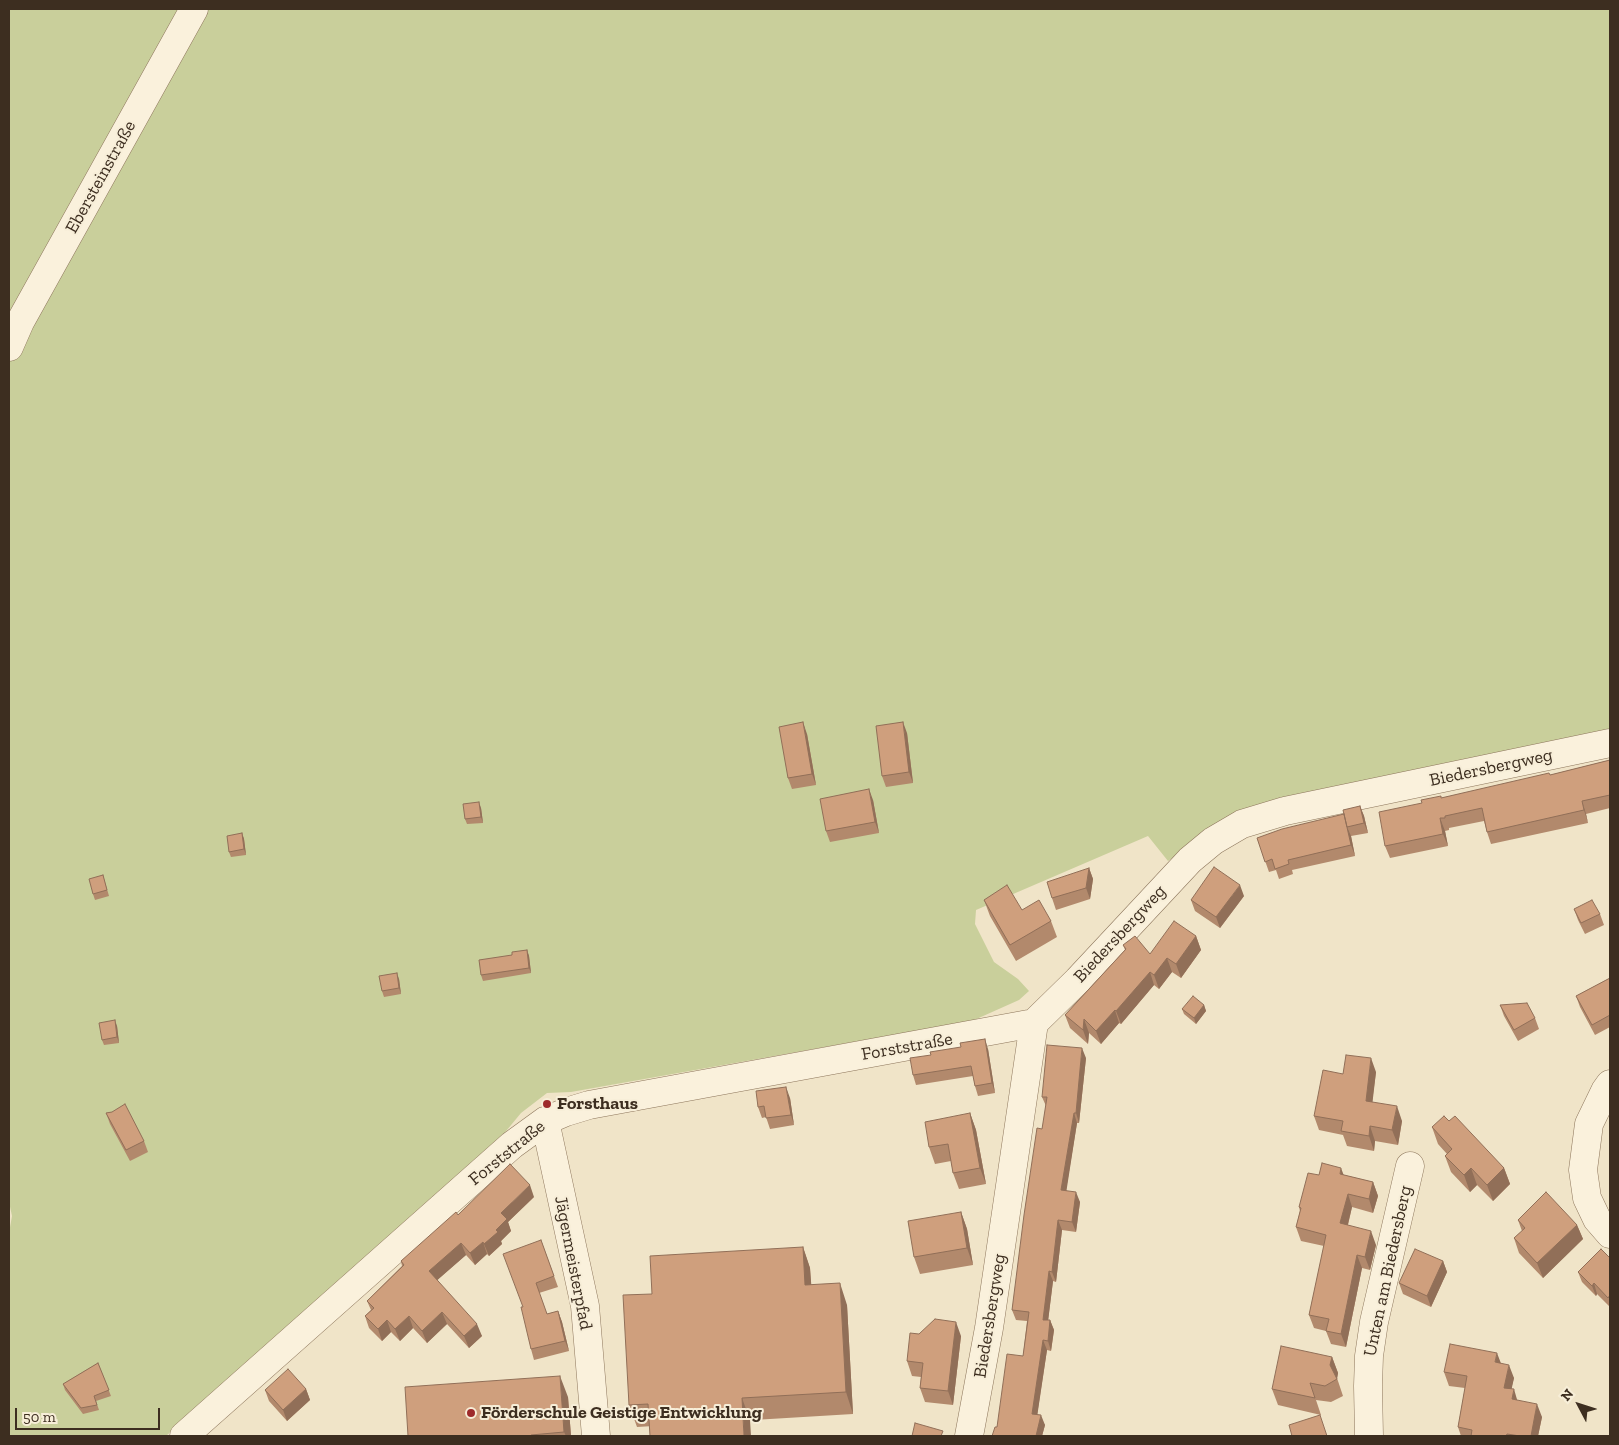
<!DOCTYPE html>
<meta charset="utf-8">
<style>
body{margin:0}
#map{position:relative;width:1619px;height:1445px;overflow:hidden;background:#f0e4c8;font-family:"Zilla Slab",serif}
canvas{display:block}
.frame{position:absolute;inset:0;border:10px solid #3d2e20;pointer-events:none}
.north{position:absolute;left:1554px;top:1380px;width:50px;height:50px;-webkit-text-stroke:4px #f7eed8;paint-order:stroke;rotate:310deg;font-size:14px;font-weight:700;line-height:20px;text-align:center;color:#3d2e20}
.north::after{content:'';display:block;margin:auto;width:18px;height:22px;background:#3d2e20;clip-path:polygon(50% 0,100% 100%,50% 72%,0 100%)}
.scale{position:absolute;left:15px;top:1408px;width:145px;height:22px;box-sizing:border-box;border:2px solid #3d2e20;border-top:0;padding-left:6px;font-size:15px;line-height:18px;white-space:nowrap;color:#3d2e20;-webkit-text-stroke:4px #f7eed8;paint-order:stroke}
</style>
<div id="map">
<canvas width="1619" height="1445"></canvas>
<div class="frame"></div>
<div class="north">N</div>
<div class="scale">50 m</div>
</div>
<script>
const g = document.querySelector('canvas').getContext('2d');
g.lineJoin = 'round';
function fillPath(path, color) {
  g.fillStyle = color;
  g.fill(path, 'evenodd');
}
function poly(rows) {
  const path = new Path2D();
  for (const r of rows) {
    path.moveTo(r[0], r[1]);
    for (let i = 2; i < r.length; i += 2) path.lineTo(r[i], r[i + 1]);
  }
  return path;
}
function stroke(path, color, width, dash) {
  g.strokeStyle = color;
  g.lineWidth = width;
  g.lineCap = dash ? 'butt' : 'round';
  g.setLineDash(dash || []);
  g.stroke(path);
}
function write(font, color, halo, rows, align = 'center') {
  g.font = font + ' "Zilla Slab",serif';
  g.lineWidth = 4;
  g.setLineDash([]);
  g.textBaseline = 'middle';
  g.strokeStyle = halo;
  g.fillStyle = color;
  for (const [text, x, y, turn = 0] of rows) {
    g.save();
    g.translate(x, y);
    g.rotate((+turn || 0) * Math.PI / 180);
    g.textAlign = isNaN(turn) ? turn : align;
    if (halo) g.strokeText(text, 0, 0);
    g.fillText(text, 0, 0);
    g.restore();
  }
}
const green = poly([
 [9,9,1610,9,1610,729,1284,798,1226,820,1168,861,1148,836,976,910,975,924,994,962,1018,979,1029,991,1019,1000,972,1021,571,1092,547,1093,521,1113,497,1142,166,1436,9,1436,9,1233,12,1216,9,1202]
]);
const minor = poly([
 [9,347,20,322,194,9],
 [1610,1084,1605,1091,1589,1124,1583,1170,1587,1198,1597,1219,1610,1234],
 [545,1121,585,1306,596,1436],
 [184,1436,512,1145,545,1121,566,1112,589,1105,1034,1023],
 [969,1436,989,1328,1034,1023,1078,980,1190,860,1213,841,1242,824,1285,811,1610,743],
 [1369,1436,1368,1386,1369,1356,1374,1322,1410,1166]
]);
const wall = poly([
 [907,733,913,783,886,787,882,776],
 [807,734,816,785,792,789,788,778],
 [1610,760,1610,808,1586,814,1588,823,1491,844,1487,832,1484,821,1449,828,1449,830,1445,831,1448,846,1390,858,1385,846,1441,798,1550,775],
 [873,800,879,833,830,842,826,831],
 [1360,806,1364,816,1368,833,1351,836,1355,856,1292,870,1293,874,1279,879,1276,870,1269,872,1257,838,1344,814],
 [481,808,483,823,467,824,465,819],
 [242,833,244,839,246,855,231,857,229,852],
 [1089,868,1093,879,1090,899,1056,910,1052,898],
 [103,875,109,896,95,900,93,894],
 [1244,896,1220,928,1195,911,1191,900],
 [984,900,1022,910,1051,921,1057,937,1016,961,990,916],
 [1574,909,1600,914,1604,925,1585,934,1578,920],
 [1196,936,1201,950,1181,978,1172,972,1159,989,1154,985,1121,1024,1119,1023,1101,1044,1089,1033,1088,1044,1070,1028,1065,1015,1125,950,1123,945,1150,954],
 [527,950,529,956,531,973,483,981,481,975,512,955],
 [1610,978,1610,1027,1595,1035,1580,1007,1576,996],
 [399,979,401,994,384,997,382,991],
 [1204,1005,1206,1011,1196,1024,1184,1014,1182,1009],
 [1500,1005,1535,1018,1539,1029,1518,1041,1504,1016],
 [117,1026,119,1043,104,1045,102,1040],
 [988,1049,995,1093,978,1096,975,1086,973,1076,916,1085,913,1075],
 [1086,1058,1079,1123,1077,1123,1066,1190,1080,1202,1076,1232,1062,1230,1056,1282,1053,1281,1048,1320,1050,1320,1054,1330,1051,1351,1047,1350,1037,1415,1045,1425,1042,1436,992,1436,997,1427,1023,1356,1027,1321,1016,1320,1012,1310,1046,1106,1042,1097],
 [1376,1072,1372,1102,1402,1121,1398,1145,1375,1141,1374,1151,1347,1146,1343,1135,1319,1130,1314,1116,1343,1074],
 [790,1098,794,1125,770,1129,766,1117,762,1118,758,1107],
 [112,1112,144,1141,148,1152,130,1161,110,1124,106,1113],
 [970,1113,976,1130,986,1184,959,1189,953,1173,951,1161,935,1164,929,1147],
 [1449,1121,1504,1168,1510,1184,1493,1201,1477,1185,1470,1192,1451,1172,1445,1156,1447,1154,1438,1144,1432,1127],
 [1319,1175,1344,1175,1373,1182,1378,1196,1373,1213,1352,1207,1348,1225,1376,1245,1370,1270,1362,1268,1346,1347,1331,1344,1326,1331,1314,1328,1309,1315,1324,1246,1301,1241,1296,1227,1300,1211,1299,1207],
 [534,1197,508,1222,511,1231,501,1241,502,1244,489,1256,487,1254,475,1265,466,1255,437,1280,482,1336,469,1348,447,1324,427,1343,413,1328,400,1341,391,1332,382,1341,369,1328,365,1316,371,1310,367,1301,402,1266,401,1261,458,1215],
 [961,1212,967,1229,973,1265,920,1274,914,1257],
 [1518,1220,1577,1225,1583,1239,1543,1278,1519,1253,1514,1238,1522,1231],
 [541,1240,558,1287,539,1293,547,1314,558,1311,562,1322,569,1351,534,1360,531,1349,523,1307],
 [803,1247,810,1268,811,1285,847,1305,853,1414,637,1427,629,1405,652,1294],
 [1610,1258,1610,1307,1597,1294,1596,1296,1582,1282,1578,1272],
 [1443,1261,1447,1272,1431,1307,1403,1294,1399,1283],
 [919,1334,961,1336,953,1405,925,1402,920,1388,921,1377,912,1376,907,1361],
 [1332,1357,1338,1373,1337,1378,1343,1396,1331,1402,1316,1400,1321,1415,1278,1405,1272,1389],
 [98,1363,111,1396,96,1401,99,1410,83,1414,65,1390,63,1384],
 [1500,1363,1514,1378,1511,1389,1517,1400,1542,1417,1538,1436,1461,1436,1458,1427,1465,1388,1449,1386,1444,1372],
 [306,1389,310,1400,287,1421,269,1401,265,1390],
 [568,1397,571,1436,408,1436]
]);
const shadedWall = poly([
 [803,722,807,734,816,785,812,774],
 [903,722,907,733,913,783,909,772],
 [869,789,873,800,879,833,875,822],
 [1582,801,1586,814,1588,823,1584,810],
 [479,802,481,808,483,823,481,817],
 [1360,806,1364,816,1368,833,1364,823],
 [1344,814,1347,827,1351,836,1355,856,1351,845],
 [1440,818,1445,831,1448,846,1443,834],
 [242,833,244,839,246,855,244,849],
 [1089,868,1093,879,1090,899,1086,888],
 [1240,885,1244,896,1220,928,1216,917],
 [1196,936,1201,950,1181,978,1176,964],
 [527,950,529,956,531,973,529,968],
 [1167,958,1172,972,1159,989,1154,975],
 [1150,972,1154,985,1121,1024,1116,1011],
 [397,973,399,979,401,994,399,988],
 [1204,1005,1206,1011,1196,1024,1194,1018],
 [1115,1010,1119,1023,1101,1044,1096,1031],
 [1084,1019,1089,1033,1088,1044,1083,1030],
 [115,1020,117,1026,119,1043,117,1037],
 [985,1039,988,1049,995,1093,992,1083],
 [1082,1048,1086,1058,1079,1123,1076,1113],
 [1371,1058,1376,1072,1371,1115,1366,1101],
 [786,1087,790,1098,794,1125,791,1115],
 [1397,1106,1402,1121,1398,1145,1392,1130],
 [970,1113,976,1130,986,1184,980,1168],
 [1074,1113,1077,1123,1065,1200,1061,1190],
 [1370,1126,1375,1141,1374,1151,1369,1136],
 [1341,1168,1346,1181,1340,1174],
 [1471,1168,1477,1185,1470,1192,1464,1175],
 [1504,1168,1510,1184,1493,1201,1487,1185],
 [1373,1182,1378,1196,1373,1213,1369,1199],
 [530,1185,534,1197,508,1222,511,1231,501,1241,502,1244,489,1256,484,1244,501,1213],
 [1076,1192,1080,1202,1076,1232,1072,1222],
 [1348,1194,1352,1207,1345,1236,1340,1223],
 [961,1212,967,1229,973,1265,967,1248],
 [1058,1220,1062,1230,1056,1282,1052,1272],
 [1577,1225,1583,1239,1543,1278,1537,1263],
 [1371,1231,1376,1245,1370,1270,1365,1257],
 [483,1242,487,1254,475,1265,470,1253],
 [461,1243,466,1255,434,1283,429,1271],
 [803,1247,810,1268,813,1307,805,1285],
 [1357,1255,1362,1268,1346,1347,1341,1334],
 [1443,1261,1447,1272,1431,1307,1427,1296],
 [1049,1271,1053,1281,1047,1330,1043,1320],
 [840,1283,847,1305,853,1414,846,1392],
 [1594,1283,1597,1294,1596,1296,1592,1286],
 [558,1311,562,1322,569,1351,565,1341],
 [442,1312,447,1324,427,1343,422,1331],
 [409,1316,413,1328,400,1341,395,1329],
 [387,1320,391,1332,382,1341,378,1329],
 [1050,1320,1054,1330,1051,1351,1048,1341],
 [956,1322,961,1336,953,1405,948,1391],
 [477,1324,482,1336,469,1348,464,1336],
 [1043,1340,1047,1350,1036,1424,1032,1414],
 [1497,1353,1502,1366,1495,1362],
 [1332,1357,1338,1373,1337,1379,1330,1365],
 [1509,1365,1514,1378,1509,1401,1504,1388],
 [560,1376,568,1397,571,1436,566,1436,564,1432],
 [306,1389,310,1400,287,1421,283,1410],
 [1514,1389,1518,1403,1512,1399],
 [742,1398,750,1420,751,1436,744,1436],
 [1537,1404,1542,1417,1538,1436,1531,1436],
 [1041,1415,1045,1425,1042,1436,1036,1436]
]);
const building = poly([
 [803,722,812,774,788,778,779,727,803,722],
 [903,722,909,772,882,776,876,726,903,722],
 [1610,760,1610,795,1582,801,1584,810,1487,832,1482,808,1445,816,1445,818,1440,818,1443,834,1385,846,1379,812,1422,803,1421,800,1441,796,1441,798,1549,773,1550,775,1610,760],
 [869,789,875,822,826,831,820,799,869,789],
 [479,802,481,817,465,819,463,804,479,802],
 [1360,806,1364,823,1347,827,1343,810,1360,806],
 [1344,814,1351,845,1288,860,1289,864,1275,869,1272,859,1265,862,1257,838,1282,829,1344,814],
 [242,833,244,849,229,852,227,836,242,833],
 [1214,867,1240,885,1216,917,1191,900,1214,867],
 [1089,868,1086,888,1052,898,1047,882,1089,868],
 [103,875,107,890,93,894,89,879,103,875],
 [1007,885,1022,910,1039,900,1051,921,1010,945,984,900,1007,885],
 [1592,900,1600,914,1581,923,1574,909,1592,900],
 [1174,921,1196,936,1176,964,1167,958,1154,975,1150,972,1116,1011,1115,1010,1096,1031,1084,1019,1083,1030,1065,1015,1126,949,1123,945,1135,936,1150,954,1174,921],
 [527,950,529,968,481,975,479,960,512,955,512,952,527,950],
 [397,973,399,988,382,991,379,976,397,973],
 [1610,978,1610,1015,1592,1025,1576,996,1610,978],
 [1193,996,1204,1005,1194,1018,1182,1009,1193,996],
 [1527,1003,1535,1018,1514,1030,1500,1005,1527,1003],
 [115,1020,117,1037,102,1040,99,1023,115,1020],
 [985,1039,992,1083,975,1086,971,1066,913,1075,910,1058,931,1055,930,1052,961,1047,960,1043,985,1039],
 [1047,1045,1082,1048,1076,1113,1074,1113,1061,1190,1076,1192,1072,1222,1058,1220,1052,1272,1049,1271,1043,1320,1050,1320,1048,1341,1043,1340,1032,1414,1041,1415,1036,1436,992,1436,995,1427,997,1427,1007,1354,1023,1356,1029,1312,1012,1310,1024,1215,1034,1148,1037,1128,1042,1129,1047,1097,1042,1097,1047,1045],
 [1346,1055,1371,1058,1366,1101,1397,1106,1392,1130,1370,1126,1369,1136,1341,1131,1343,1121,1314,1116,1323,1070,1343,1074,1346,1055],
 [786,1087,791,1115,766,1118,764,1106,758,1107,756,1091,786,1087],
 [125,1104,144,1141,126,1150,106,1113,112,1112,125,1104],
 [970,1113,980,1168,953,1173,948,1144,929,1147,925,1122,970,1113],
 [1444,1116,1449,1121,1455,1116,1504,1168,1487,1185,1471,1168,1464,1175,1445,1156,1452,1149,1432,1127,1444,1116],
 [1322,1163,1341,1168,1340,1174,1373,1182,1369,1199,1348,1194,1340,1223,1371,1231,1365,1257,1357,1255,1341,1334,1326,1331,1329,1319,1309,1315,1326,1235,1296,1227,1301,1208,1299,1207,1308,1173,1319,1175,1322,1163],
 [510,1164,530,1185,501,1213,507,1219,496,1230,498,1232,484,1244,483,1242,470,1253,461,1243,429,1271,477,1324,464,1336,442,1312,422,1331,409,1316,395,1329,387,1320,378,1329,365,1316,374,1308,367,1301,404,1265,401,1261,456,1212,458,1215,510,1164],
 [1546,1192,1577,1225,1537,1263,1514,1238,1525,1228,1518,1220,1546,1192],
 [961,1212,967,1248,914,1257,908,1221,961,1212],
 [541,1240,554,1276,536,1283,547,1314,558,1311,565,1341,531,1349,521,1307,523,1307,503,1254,541,1240],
 [803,1247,805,1285,840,1283,846,1392,742,1398,744,1436,650,1436,648,1404,629,1405,623,1295,652,1294,650,1256,803,1247],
 [1415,1249,1443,1261,1427,1296,1399,1283,1415,1249],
 [1601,1249,1610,1258,1610,1295,1608,1298,1594,1283,1592,1286,1578,1272,1601,1249],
 [935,1319,956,1322,948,1391,920,1388,923,1363,907,1361,910,1333,919,1334,935,1319],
 [1450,1344,1497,1353,1495,1362,1509,1365,1504,1388,1514,1389,1512,1399,1537,1404,1531,1436,1520,1436,1507,1434,1506,1436,1471,1436,1472,1430,1458,1427,1467,1376,1444,1372,1450,1344],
 [1281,1346,1332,1357,1330,1365,1337,1379,1325,1386,1310,1383,1315,1398,1272,1389,1281,1346],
 [98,1363,109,1390,94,1396,97,1405,81,1408,63,1384,98,1363],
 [288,1369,306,1389,283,1410,265,1390,288,1369],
 [560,1376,564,1432,531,1435,532,1436,408,1436,405,1387,560,1376],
 [1320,1415,1327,1436,1292,1436,1289,1425,1320,1415],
 [915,1423,943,1431,941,1436,912,1436,915,1423]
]);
const markers = [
 [547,1104,5,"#9e2a2b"],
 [471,1413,5,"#9e2a2b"]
];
const streetNames = [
 ["Ebersteinstraße",101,177,-61],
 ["Biedersbergweg",1491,768,-12],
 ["Biedersbergweg",1120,934,-47],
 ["Forststraße",907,1047,-10],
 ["Forststraße",507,1153,-39],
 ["Jägermeisterpfad",573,1263,79],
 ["Unten am Biedersberg",1388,1271,-78],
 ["Biedersbergweg",990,1316,-81]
];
const poiNames = [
 ["Forsthaus",557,1104],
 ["Förderschule Geistige Entwicklung",481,1413]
];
fillPath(green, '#c9cf9b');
stroke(minor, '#8d765c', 29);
stroke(minor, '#faf1dc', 28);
fillPath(wall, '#b2896c');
fillPath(shadedWall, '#916f58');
fillPath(building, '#cf9f7d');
stroke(building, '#916f58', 1);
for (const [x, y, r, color] of markers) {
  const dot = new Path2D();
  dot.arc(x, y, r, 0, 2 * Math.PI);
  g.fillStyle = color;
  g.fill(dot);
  stroke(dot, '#f7eed8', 2);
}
write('18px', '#3d2e20', '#f7eed8', streetNames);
write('bold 18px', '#3d2e20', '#f7eed8', poiNames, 'left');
</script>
